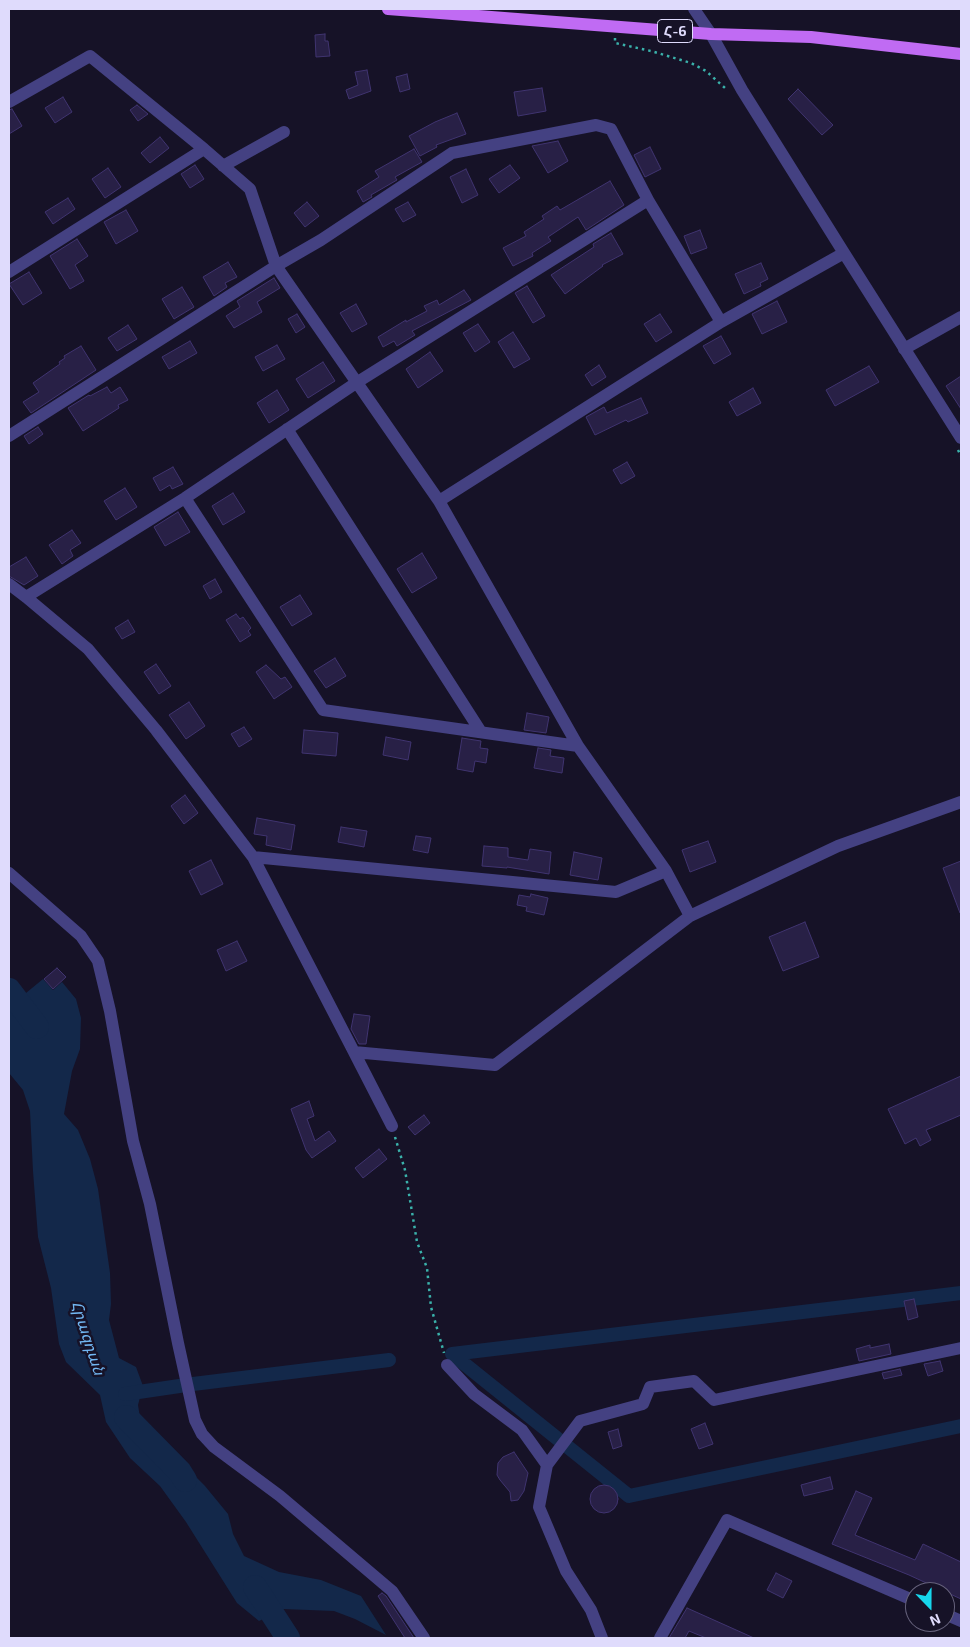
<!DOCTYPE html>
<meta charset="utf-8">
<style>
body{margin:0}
#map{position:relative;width:970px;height:1647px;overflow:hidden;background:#161227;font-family:"Exo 2",sans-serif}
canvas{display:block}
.frame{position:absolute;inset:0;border:10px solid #dfdbfc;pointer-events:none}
.north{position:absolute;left:905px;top:1582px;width:50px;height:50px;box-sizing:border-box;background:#161227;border:1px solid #66627c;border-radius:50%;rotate:158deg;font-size:14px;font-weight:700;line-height:20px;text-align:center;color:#dfdbfc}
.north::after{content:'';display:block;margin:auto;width:18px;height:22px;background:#17d6ec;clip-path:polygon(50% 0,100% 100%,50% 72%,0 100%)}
</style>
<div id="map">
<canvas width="970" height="1647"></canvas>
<div class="frame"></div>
<div class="north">N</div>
</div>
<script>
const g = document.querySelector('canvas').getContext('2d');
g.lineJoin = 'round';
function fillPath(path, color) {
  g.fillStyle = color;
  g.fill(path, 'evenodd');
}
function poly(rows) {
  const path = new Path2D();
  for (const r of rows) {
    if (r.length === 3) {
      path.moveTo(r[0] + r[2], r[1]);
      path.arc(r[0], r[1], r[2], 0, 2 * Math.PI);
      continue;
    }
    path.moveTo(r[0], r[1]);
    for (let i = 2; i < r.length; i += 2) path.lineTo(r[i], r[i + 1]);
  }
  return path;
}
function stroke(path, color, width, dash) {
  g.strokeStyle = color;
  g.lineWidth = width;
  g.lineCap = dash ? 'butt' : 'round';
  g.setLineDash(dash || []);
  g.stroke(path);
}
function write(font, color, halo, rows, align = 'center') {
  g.font = font + ' "Exo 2","Noto Sans Armenian",sans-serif';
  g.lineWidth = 5;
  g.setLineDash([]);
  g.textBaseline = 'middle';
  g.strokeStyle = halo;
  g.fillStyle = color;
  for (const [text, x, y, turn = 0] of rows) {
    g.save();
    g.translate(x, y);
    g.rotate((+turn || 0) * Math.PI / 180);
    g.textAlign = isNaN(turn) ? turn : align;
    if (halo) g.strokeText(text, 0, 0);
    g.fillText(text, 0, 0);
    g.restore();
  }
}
const water = poly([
 [43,979,53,990,62,982,76,999,81,1018,80,1049,72,1071,64,1114,78,1130,90,1159,98,1189,110,1273,111,1304,109,1320,119,1358,136,1367,143,1386,138,1405,141,1424,154,1450,184,1465,205,1486,228,1514,233,1534,244,1556,279,1572,321,1580,361,1596,386,1635,355,1619,334,1611,283,1609,259,1621,237,1603,186,1522,160,1486,130,1458,106,1422,100,1395,66,1362,59,1344,51,1288,38,1237,33,1171,30,1111,23,1090,9,1073,9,1007]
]);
const canal = poly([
 [452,1354,629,1496,961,1426],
 [452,1354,961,1293],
 [125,1394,193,1384,389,1360]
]);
const river = poly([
 [9,990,37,1027],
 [126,1417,180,1472,185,1480],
 [255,1587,288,1638]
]);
const building = poly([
 [325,34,325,41,328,41,330,56,316,57,315,35,325,34],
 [367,70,371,91,349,99,346,90,358,85,355,72,367,70],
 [407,74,410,89,400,92,396,77,407,74],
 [542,88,546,111,518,116,514,92,542,88],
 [798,89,833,125,822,135,788,99,798,89],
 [63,97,72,112,55,123,45,108,63,97],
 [137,105,148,114,138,121,130,110,137,105],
 [12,109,22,126,9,134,9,110,12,109],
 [457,113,466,134,436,145,437,147,420,156,409,136,435,122,457,113],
 [160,137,169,148,150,163,141,153,160,137],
 [558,141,568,161,548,173,532,146,558,141],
 [650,147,661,169,645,177,634,155,650,147],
 [414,149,422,162,395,177,397,180,371,195,372,197,363,202,357,191,379,177,375,171,414,149],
 [195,165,204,179,190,188,181,174,195,165],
 [510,165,520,178,499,193,489,179,510,165],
 [108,168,121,187,105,198,92,179,108,168],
 [466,169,478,195,462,203,450,177,466,169],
 [610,181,624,205,586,230,578,217,548,237,551,241,532,253,533,256,513,266,503,248,526,236,524,232,544,219,542,216,557,206,560,210,610,181],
 [68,198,75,209,53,224,45,212,68,198],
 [307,202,319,216,305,227,294,213,307,202],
 [408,202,416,215,403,222,395,209,408,202],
 [126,210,138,231,116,244,104,222,126,210],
 [700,230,707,248,691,254,684,236,700,230],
 [611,233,623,254,602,265,603,266,565,294,551,275,594,247,593,244,611,233],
 [77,239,88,256,75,265,84,281,70,289,50,256,77,239],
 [228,262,237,277,225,283,227,287,214,296,203,277,228,262],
 [761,263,768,279,760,283,761,286,744,294,735,274,761,263],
 [29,272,42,293,23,305,9,284,29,272],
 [274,278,280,288,257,302,262,312,234,328,226,316,240,307,237,301,274,278],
 [527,286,545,316,533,323,515,293,527,286],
 [182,287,194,307,174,319,162,299,182,287],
 [464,290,471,300,412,331,415,335,397,346,394,341,383,347,378,337,406,320,406,322,427,311,424,306,437,300,439,305,464,290],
 [777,301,787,322,762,334,752,314,777,301],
 [356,304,367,324,352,332,340,313,356,304],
 [297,314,305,327,296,333,288,319,297,314],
 [660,314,672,332,656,342,644,324,660,314],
 [478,324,490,342,475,352,463,333,478,324],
 [128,325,137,339,117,351,108,338,128,325],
 [513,332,530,359,514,368,498,342,513,332],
 [721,336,731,354,714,364,703,346,721,336],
 [190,341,197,353,169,369,162,357,190,341],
 [277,345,285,359,263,371,255,357,277,345],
 [81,346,96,370,31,413,23,402,39,392,33,383,60,364,59,362,65,358,64,356,81,346],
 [430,352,443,371,418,388,406,369,430,352],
 [323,362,335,381,308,398,296,379,323,362],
 [599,365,606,377,592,386,585,375,599,365],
 [869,366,879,382,835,406,826,390,869,366],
 [961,376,961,409,946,386,961,376],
 [107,387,111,393,120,387,128,400,118,405,119,408,83,431,68,408,89,395,90,396,107,387],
 [753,388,761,403,737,416,729,402,753,388],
 [277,390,289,410,269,423,257,403,277,390],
 [641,398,648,413,628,422,626,420,595,435,586,417,604,407,607,413,641,398],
 [38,427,43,434,29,444,24,436,38,427],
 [627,462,635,476,621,484,613,470,627,462],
 [173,467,183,484,172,489,170,485,160,491,153,478,173,467],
 [125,488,137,507,116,520,104,501,125,488],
 [233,493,245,512,223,525,212,506,233,493],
 [178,512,190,532,165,546,154,527,178,512],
 [72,530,81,543,70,550,73,556,62,564,49,545,72,530],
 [422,553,437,578,412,593,397,569,422,553],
 [26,557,38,576,24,585,9,576,9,567,26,557],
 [215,579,222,592,210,599,203,586,215,579],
 [300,595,312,614,292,626,280,607,300,595],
 [236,614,240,619,243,617,251,628,248,631,251,635,240,642,226,620,236,614],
 [128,620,135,632,122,639,115,628,128,620],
 [335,658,346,676,326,688,314,671,335,658],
 [156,664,171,686,159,694,144,672,156,664],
 [266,665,281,679,285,677,292,687,274,699,256,672,266,665],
 [189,702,205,726,186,739,169,715,189,702],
 [527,713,549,717,546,733,524,730,527,713],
 [244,727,252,739,239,747,231,734,244,727],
 [304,730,338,733,336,756,302,753,304,730],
 [386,737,411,742,408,760,383,755,386,737],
 [462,738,481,741,480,748,488,749,486,763,475,761,473,772,457,769,462,738],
 [538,748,551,750,550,756,564,758,562,773,534,768,538,748],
 [185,795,198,813,184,824,171,806,185,795],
 [257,818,295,825,291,850,266,845,267,836,254,834,257,818],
 [341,827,367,831,364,847,338,842,341,827],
 [416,836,431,838,428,853,413,850,416,836],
 [708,841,716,862,690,872,682,850,708,841],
 [484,846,508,848,508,857,528,860,530,849,551,852,549,874,507,867,507,868,482,866,484,846],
 [574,852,602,858,598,880,570,875,574,852],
 [211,860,223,884,201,895,189,871,211,860],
 [961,861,961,913,960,913,943,868,961,861],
 [531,894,548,898,544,915,526,911,527,907,517,905,519,895,530,897,531,894],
 [805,922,819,957,783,971,769,937,805,922],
 [237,941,247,961,226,971,217,950,237,941],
 [57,968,66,977,53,989,44,979,57,968],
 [354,1014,370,1016,366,1044,359,1044,351,1029,354,1014],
 [961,1076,961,1115,926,1130,931,1140,920,1146,916,1138,905,1144,888,1109,961,1076],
 [309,1101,314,1116,307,1119,315,1141,329,1131,336,1141,312,1158,306,1150,291,1109,309,1101],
 [424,1115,430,1123,415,1135,408,1127,424,1115],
 [379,1149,387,1159,363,1178,355,1168,379,1149],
 [914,1299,918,1317,908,1320,904,1301,914,1299],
 [889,1344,891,1354,859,1361,856,1349,870,1345,870,1348,889,1344],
 [940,1361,943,1371,928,1376,924,1364,940,1361],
 [900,1369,902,1375,884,1379,882,1373,900,1369],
 [705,1423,713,1444,699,1449,691,1429,705,1423],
 [618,1429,622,1446,613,1449,608,1432,618,1429],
 [514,1452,528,1473,524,1491,518,1500,511,1501,510,1492,500,1480,497,1475,498,1463,503,1457,514,1452],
 [830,1477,833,1489,804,1496,801,1485,830,1477],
 [604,1499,14],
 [856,1491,872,1498,855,1535,915,1560,923,1544,961,1562,961,1599,909,1575,832,1544,856,1491],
 [776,1573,792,1581,783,1598,767,1590,776,1573],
 [382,1593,386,1596,414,1638,405,1638,378,1596,382,1593],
 [687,1608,754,1638,706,1638,689,1631,685,1638,669,1638,687,1608]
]);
const path = poly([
 [615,38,615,43,651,51,691,63,706,71,725,88],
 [958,450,961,456],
 [395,1137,405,1170,417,1242,427,1268,431,1307,444,1353]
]);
const minor = poly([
 [694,9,711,34,742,90,844,253,961,438],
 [9,102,90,56,204,149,250,189,276,266,439,501,578,746,666,871,690,916,838,846,961,802],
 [223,166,284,132],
 [9,272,204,149],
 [904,349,961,317],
 [287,429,481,732],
 [9,436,276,266,321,240,452,153,596,125,611,129,648,200],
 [185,498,323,710,578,746],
 [439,501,721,322],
 [9,584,26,597,88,649,156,730,253,857,616,892,666,871],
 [26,597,185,498,356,383,648,200,721,322,844,253],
 [253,857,354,1052,495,1065,690,916],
 [9,873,81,936,98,961,110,1011,133,1141,150,1204,178,1343,195,1420,202,1434,214,1447,280,1496,392,1591,424,1638],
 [354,1052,392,1126],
 [447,1365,474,1394,522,1430,547,1465,539,1507,566,1571,591,1610,602,1638],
 [547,1465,580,1421,643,1404,650,1387,694,1381,714,1400,961,1348],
 [945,1614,961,1621],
 [660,1638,727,1520,915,1601]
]);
const major = poly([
 [388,9,711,34,811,37,961,54]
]);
const shields = [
 [675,31,35]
];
const shieldNames = [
 ["Հ-6",675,31]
];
const waterNames = [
 ["Հրազդան",88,1338,72]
];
fillPath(water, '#13284a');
stroke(canal, '#13284a', 14);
stroke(river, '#13284a', 24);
fillPath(building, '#282046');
stroke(building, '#403470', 1);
stroke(path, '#3ab1aa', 2.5, [2.5, 4]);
stroke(minor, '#444182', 12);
stroke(major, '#c06bf3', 12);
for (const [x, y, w] of shields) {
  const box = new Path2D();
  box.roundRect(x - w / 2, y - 11.5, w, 23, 4);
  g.fillStyle = '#161227';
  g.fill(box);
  stroke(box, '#dfdbfc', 1);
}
write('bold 14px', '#dfdbfc', null, shieldNames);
write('italic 16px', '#72b7f3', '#161227', waterNames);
</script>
